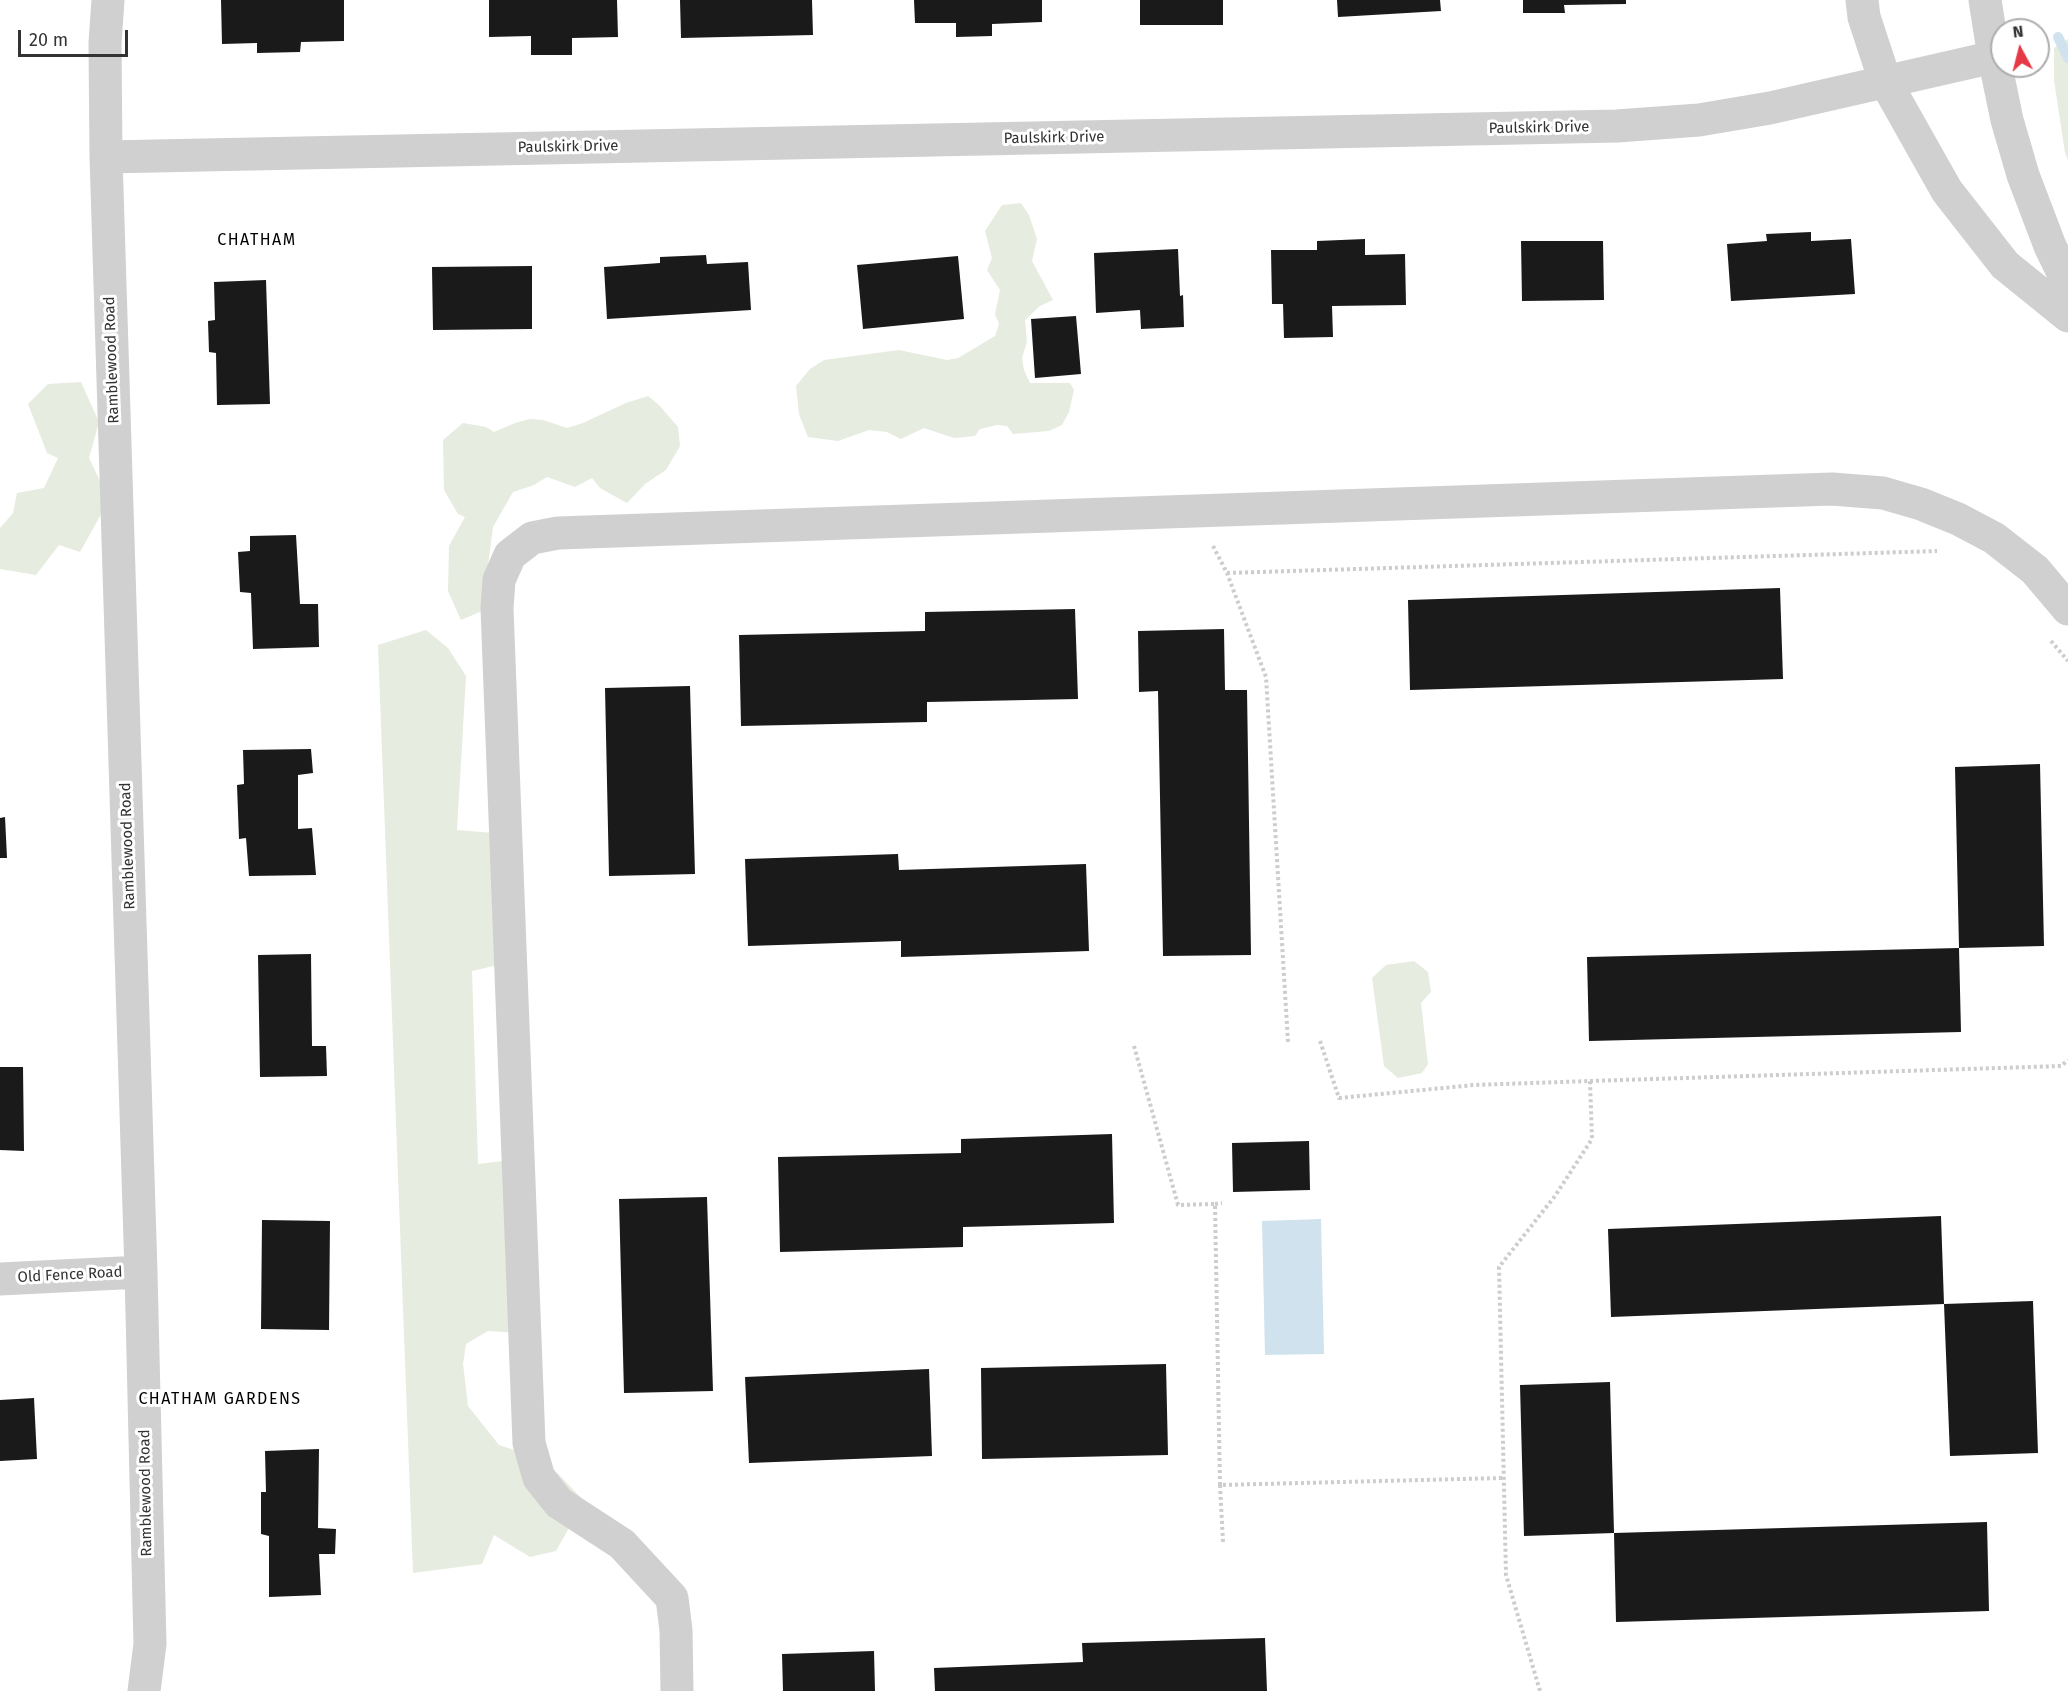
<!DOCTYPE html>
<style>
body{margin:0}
#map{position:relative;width:2068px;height:1691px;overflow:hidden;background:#fff;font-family:"Fira Sans",sans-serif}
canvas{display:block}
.north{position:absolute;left:1990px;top:18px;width:60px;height:60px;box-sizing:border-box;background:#fff;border:2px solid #adadad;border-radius:50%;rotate:353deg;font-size:16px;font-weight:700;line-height:24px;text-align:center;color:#333}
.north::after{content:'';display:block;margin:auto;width:21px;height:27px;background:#e63946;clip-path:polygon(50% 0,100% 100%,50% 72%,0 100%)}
.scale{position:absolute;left:18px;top:30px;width:110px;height:27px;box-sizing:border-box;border:3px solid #333;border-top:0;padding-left:8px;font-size:18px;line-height:21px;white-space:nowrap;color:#333;-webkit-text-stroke:4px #fff;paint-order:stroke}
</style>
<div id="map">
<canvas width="2068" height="1691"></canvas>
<div class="north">N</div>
<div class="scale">20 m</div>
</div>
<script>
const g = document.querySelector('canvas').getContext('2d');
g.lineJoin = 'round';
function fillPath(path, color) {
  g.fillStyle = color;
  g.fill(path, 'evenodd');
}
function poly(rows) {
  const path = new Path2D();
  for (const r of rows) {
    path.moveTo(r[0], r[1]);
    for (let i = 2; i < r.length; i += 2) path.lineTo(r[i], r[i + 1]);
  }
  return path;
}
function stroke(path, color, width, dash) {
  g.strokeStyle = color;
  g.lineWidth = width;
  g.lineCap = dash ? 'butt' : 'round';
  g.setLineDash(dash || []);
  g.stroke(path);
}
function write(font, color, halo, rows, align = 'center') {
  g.font = font + ' "Fira Sans",sans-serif';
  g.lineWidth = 6;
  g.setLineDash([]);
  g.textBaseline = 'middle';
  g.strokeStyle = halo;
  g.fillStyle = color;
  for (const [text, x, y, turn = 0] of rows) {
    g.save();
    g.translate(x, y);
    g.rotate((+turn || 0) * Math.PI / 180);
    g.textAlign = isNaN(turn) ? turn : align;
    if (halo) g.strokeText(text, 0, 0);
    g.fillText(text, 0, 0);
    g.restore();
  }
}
const green = poly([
 [2068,39,2068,160,2065,153,2054,80,2054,48],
 [1021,203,1029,215,1037,239,1032,261,1053,300,1040,306,1025,320,1027,342,1022,358,1024,370,1030,383,1070,383,1074,390,1069,412,1062,425,1049,431,1013,434,1007,426,997,425,980,429,975,436,954,438,924,428,901,439,887,432,869,430,838,441,808,437,799,414,796,386,810,369,824,360,899,350,947,360,958,358,995,336,999,324,995,314,1000,290,987,270,992,258,985,231,1002,205],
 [81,382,99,422,89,458,109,500,80,552,59,545,36,575,0,569,0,528,13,513,17,493,44,488,58,458,47,453,28,404,48,384],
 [648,396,659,405,678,427,680,446,666,470,645,484,627,503,600,488,592,478,575,487,547,477,534,485,513,492,493,527,482,611,461,620,448,591,449,546,465,517,458,514,444,490,443,440,463,423,486,427,494,432,515,423,530,419,543,420,567,428,583,423,626,403],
 [426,630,448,648,466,676,457,830,493,833,502,964,472,971,478,1164,503,1161,534,1334,488,1331,466,1344,463,1364,468,1406,499,1445,545,1460,584,1501,556,1551,530,1557,494,1535,482,1564,413,1573,378,645],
 [1414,961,1428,972,1431,992,1421,1003,1428,1064,1422,1073,1398,1078,1384,1066,1372,978,1386,965]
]);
const water = poly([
 [1321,1219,1324,1354,1265,1355,1262,1221]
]);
const stream = poly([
 [2058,37,2068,58]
]);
const building = poly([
 [221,0,344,0,344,41,301,42,300,52,257,53,257,43,222,44],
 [489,0,617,0,618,37,572,38,572,55,531,55,531,36,489,37],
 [680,0,812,0,813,35,681,38],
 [914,0,1042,0,1042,22,992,24,992,36,956,37,956,23,915,23],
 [1140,0,1223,0,1223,25,1140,25],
 [1337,0,1440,0,1441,11,1338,17],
 [1523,0,1626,0,1626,4,1564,5,1565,13,1523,13],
 [1811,232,1811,241,1851,239,1855,294,1731,301,1727,244,1767,241,1766,234],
 [1365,239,1365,255,1405,254,1406,305,1332,306,1333,337,1284,338,1283,304,1272,304,1271,250,1317,250,1317,241],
 [1521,241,1603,241,1604,300,1522,301],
 [1178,249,1180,296,1183,295,1184,327,1141,329,1140,310,1096,313,1094,253],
 [706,255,707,264,748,262,751,310,607,319,604,267,660,263,660,257],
 [958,256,964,319,863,329,857,265],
 [532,266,532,329,433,330,432,267],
 [266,280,270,404,217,405,216,353,209,352,208,321,215,320,214,282],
 [1076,316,1081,374,1035,378,1031,319],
 [296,535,300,604,318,604,319,647,253,649,251,593,240,592,238,552,250,551,250,536],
 [1780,588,1783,679,1410,690,1408,600],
 [1075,609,1078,699,927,702,927,722,741,726,739,635,925,631,925,612],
 [1224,629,1225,690,1247,690,1251,955,1163,956,1158,691,1139,692,1138,631],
 [690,686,695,874,609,876,605,688],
 [311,749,313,773,298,775,298,829,312,828,316,875,249,876,246,838,239,839,237,785,244,784,243,750],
 [2040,764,2044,946,1959,948,1955,767],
 [5,817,7,858,0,858,0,818],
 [898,854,899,870,1086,864,1089,951,901,957,901,941,748,946,745,859],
 [1959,948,1961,1032,1589,1041,1587,957],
 [311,954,312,1046,326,1046,327,1076,260,1077,258,955],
 [0,1067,23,1067,24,1151,0,1150],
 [1112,1134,1114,1223,963,1227,963,1247,780,1252,778,1157,961,1153,961,1139],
 [1309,1141,1310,1190,1233,1192,1232,1143],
 [707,1197,713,1391,624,1393,619,1199],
 [1941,1216,1944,1304,1611,1317,1608,1229],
 [262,1220,330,1221,329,1330,261,1329],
 [2033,1301,2038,1453,1950,1456,1944,1304],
 [1166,1364,1168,1455,982,1459,981,1368],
 [929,1369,932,1456,749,1463,745,1377],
 [1610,1382,1614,1533,1524,1536,1520,1385],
 [34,1398,37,1459,0,1461,0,1400],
 [319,1449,318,1528,336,1529,335,1554,319,1554,321,1595,269,1597,269,1536,261,1534,261,1492,266,1492,265,1451],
 [1987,1522,1989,1611,1616,1622,1614,1533],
 [1265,1638,1267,1691,935,1691,934,1668,1083,1662,1082,1643],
 [874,1651,875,1691,783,1691,782,1654]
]);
const path = poly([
 [1213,546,1227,573,1266,677,1288,1042],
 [1227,573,1937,551],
 [2051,641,2068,661],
 [1320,1041,1339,1098,1474,1085,1590,1081,1592,1139,1555,1196,1499,1267,1506,1575,1540,1691],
 [1134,1046,1178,1205,1215,1204,1220,1485,1503,1478],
 [1590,1081,2061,1066,2068,1060],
 [1215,1204,1222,1203],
 [1220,1485,1223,1542]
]);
const minor = poly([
 [108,0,105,43,106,157,141,1272,150,1644,144,1691],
 [1862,0,1864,17,1885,81,1947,191,2005,265,2068,316],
 [1985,0,1994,57,2007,120,2023,175,2050,246,2068,283],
 [106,157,1617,126,1699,120,1770,108,1994,57],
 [0,1279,141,1272],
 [677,1691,676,1630,672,1598,622,1544,559,1503,539,1478,529,1443,497,608,499,580,510,555,532,538,558,533,1832,489,1883,493,1921,504,1958,519,1994,538,2035,570,2068,609]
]);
const streetNames = [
 ["Paulskirk Drive",1539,128,-1],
 ["Paulskirk Drive",1054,138,-1],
 ["Paulskirk Drive",568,147,-1],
 ["Ramblewood Road",112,360,-92],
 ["Ramblewood Road",128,846,-92],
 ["Old Fence Road",70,1275,-3],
 ["Ramblewood Road",146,1493,-91]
];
const neighbourhoodNames = [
 ["CHATHAM",257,241],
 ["CHATHAM GARDENS",220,1400]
];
fillPath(green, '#e6ecdf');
fillPath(water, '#cfe2ee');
stroke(stream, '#cfe2ee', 10);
fillPath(building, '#1a1a1a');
stroke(path, '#cdcdcd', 4, [3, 3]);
stroke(minor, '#d0d0d0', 33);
write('15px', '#333', '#fff', streetNames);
g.letterSpacing = '1.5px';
write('16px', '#000', '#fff', neighbourhoodNames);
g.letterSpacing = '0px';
</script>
